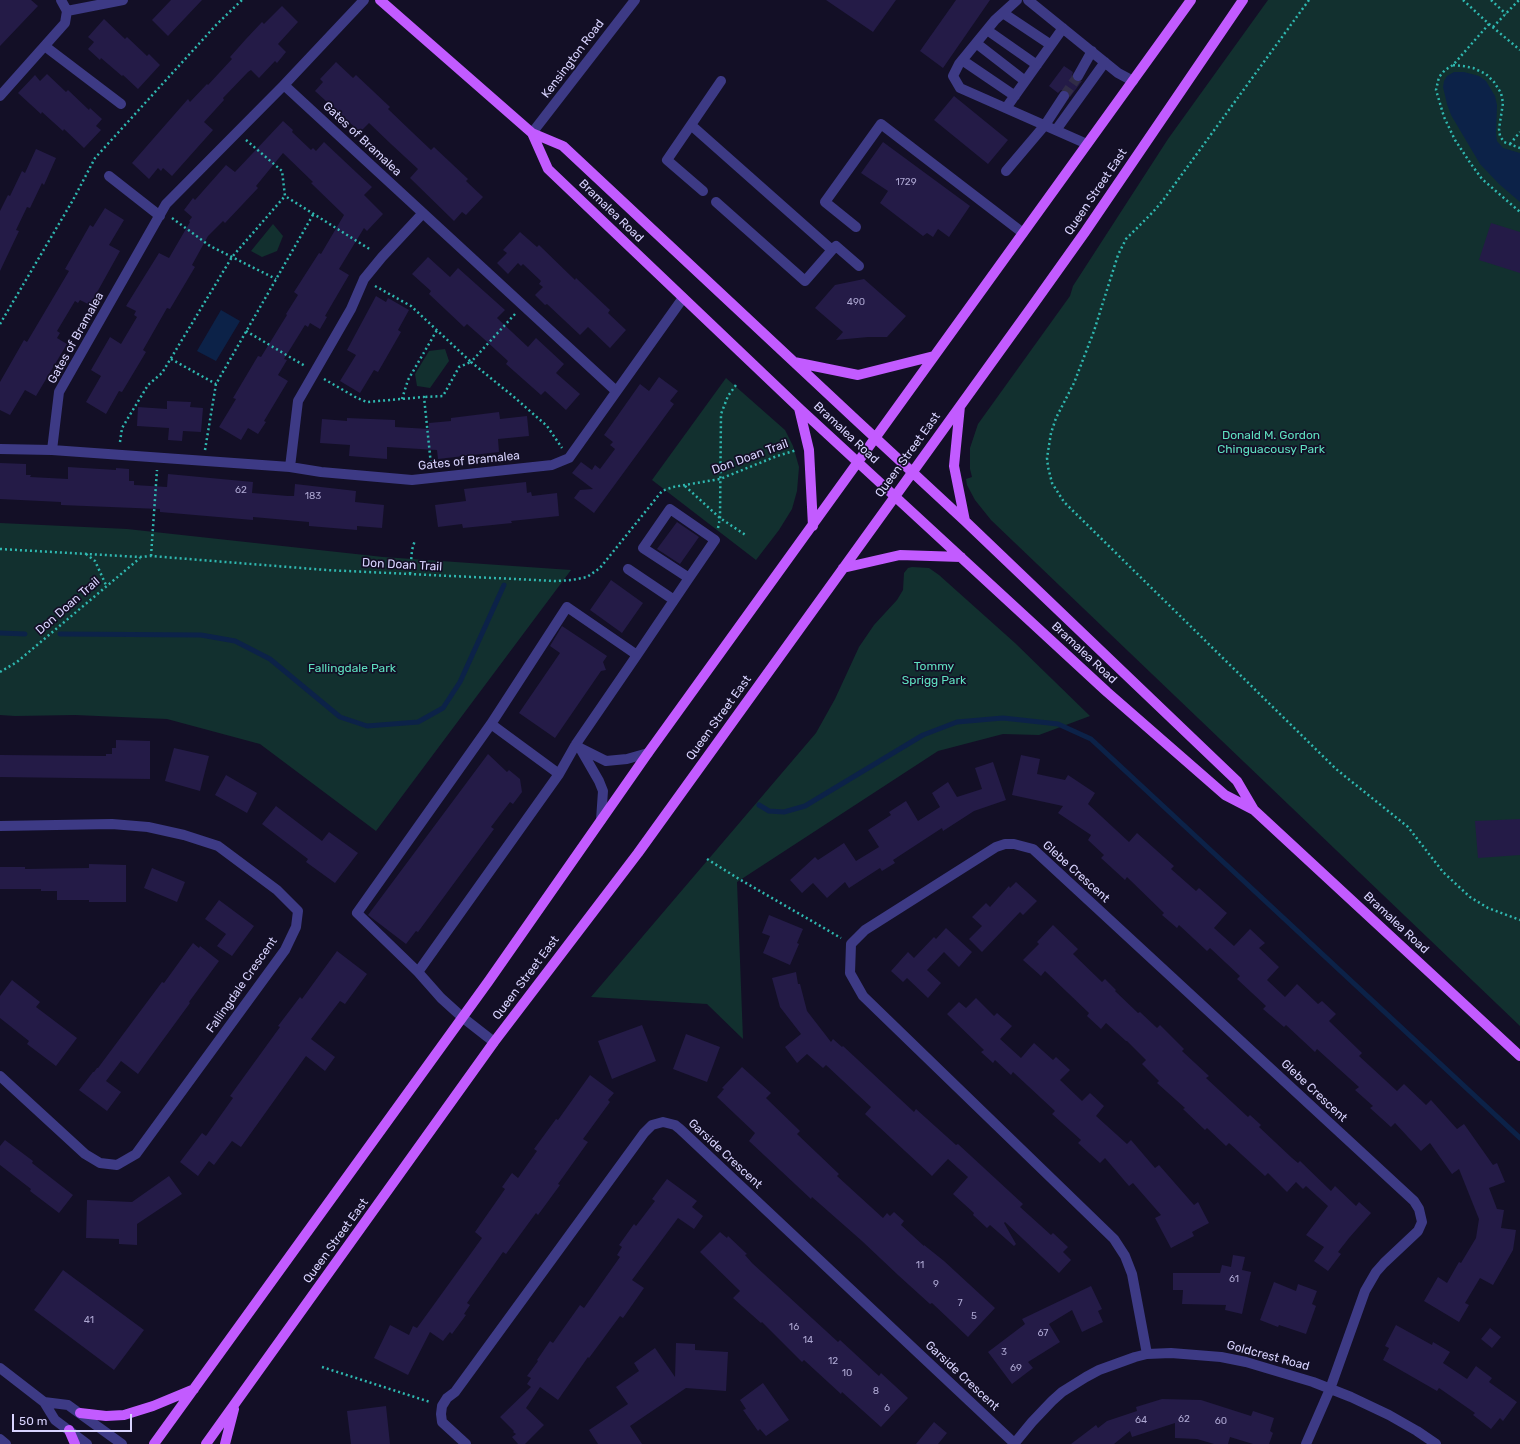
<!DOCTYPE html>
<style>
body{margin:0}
#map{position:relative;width:1520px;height:1444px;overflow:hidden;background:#130f26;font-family:Rubik,sans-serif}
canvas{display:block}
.scale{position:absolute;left:12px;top:1414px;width:120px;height:18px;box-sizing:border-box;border:2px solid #d9d4ff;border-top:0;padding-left:5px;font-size:12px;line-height:14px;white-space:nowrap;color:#d9d4ff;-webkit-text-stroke:3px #130f26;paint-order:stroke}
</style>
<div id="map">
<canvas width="1520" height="1444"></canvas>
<div class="scale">50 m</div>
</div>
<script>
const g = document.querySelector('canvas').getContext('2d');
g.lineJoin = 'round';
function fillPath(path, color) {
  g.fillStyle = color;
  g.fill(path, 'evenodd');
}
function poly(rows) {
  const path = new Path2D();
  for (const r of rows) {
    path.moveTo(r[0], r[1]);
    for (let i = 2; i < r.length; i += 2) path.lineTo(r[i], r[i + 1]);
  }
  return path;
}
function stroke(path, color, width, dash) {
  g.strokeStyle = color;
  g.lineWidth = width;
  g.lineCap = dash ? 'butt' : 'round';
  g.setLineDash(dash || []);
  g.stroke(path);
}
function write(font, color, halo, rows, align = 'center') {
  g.font = font + ' Rubik,sans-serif';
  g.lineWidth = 3.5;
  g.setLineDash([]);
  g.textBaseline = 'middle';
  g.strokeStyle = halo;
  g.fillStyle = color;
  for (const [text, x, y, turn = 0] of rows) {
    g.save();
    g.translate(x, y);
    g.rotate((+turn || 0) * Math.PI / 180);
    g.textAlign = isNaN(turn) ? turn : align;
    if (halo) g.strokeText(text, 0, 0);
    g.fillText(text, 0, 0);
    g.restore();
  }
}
const green = poly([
 [1268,0,1520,0,1520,1026,991,520,975,500,967,485,966,479,972,477,970,469,970,448,978,424,1070,296,1073,286,1168,139],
 [273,224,283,236,277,251,262,257,251,251],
 [445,349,449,361,430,388,417,386,415,374,429,351],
 [726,378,785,430,793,446,799,467,797,491,792,509,779,530,756,560,652,480],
 [0,523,127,529,383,557,571,570,376,831,260,744,167,719,75,715,15,716,0,715],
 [912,567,929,568,939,575,1015,643,1090,716,1039,735,1003,734,938,751,737,882,743,1039,707,1004,591,997,816,733,835,699,859,647,874,625,897,600,903,590,904,573,908,568]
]);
const water = poly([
 [1454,72,1464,72,1479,76,1486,81,1495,96,1497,105,1496,133,1497,141,1503,148,1520,153,1520,202,1499,184,1480,164,1451,115,1447,104,1443,87,1444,81,1447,76],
 [221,310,240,321,216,361,197,351]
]);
const stream = poly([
 [0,633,25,634],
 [60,634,201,635,235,641,270,659,340,717,367,726,418,722,443,708,460,682,504,585],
 [759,805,769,811,784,812,805,806,923,735,957,722,1003,718,1058,724,1091,739,1520,1138]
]);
const building = poly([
 [0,0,31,0,38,6,0,46],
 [171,0,202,0,168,36,152,20],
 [826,0,896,0,873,32],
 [956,0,990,0,943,68,920,51],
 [282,6,298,22,278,44,286,52,277,63,275,61,259,78,251,70,248,72,223,98,224,100,204,122,213,130,172,176,163,168,161,171,158,168,149,179,132,163,188,99,190,102,207,84,208,85,232,59,230,57,246,39,262,22,264,24],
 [104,19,125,39,127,37,147,56,149,54,160,65,138,89,123,75,122,76,101,58,100,60,88,49,94,42,88,37],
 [336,62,353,78,356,75,390,107,388,109,412,132,431,150,434,147,468,179,466,181,483,197,466,215,462,212,454,221,410,178,418,169,391,144,369,123,360,132,315,91,323,82,320,79],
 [1064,66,1073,72,1072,76,1075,81,1082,81,1070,97,1070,93,1067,90,1061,90,1058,93,1049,86],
 [47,74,66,92,68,90,89,110,90,108,102,119,96,126,101,130,84,148,64,129,63,131,42,112,41,114,18,93,35,75,40,81],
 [954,96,1008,140,988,164,934,120],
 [283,121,293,130,292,132,311,150,313,148,316,151,324,142,358,174,372,187,364,195,383,214,367,231,364,228,339,269,349,275,325,316,327,317,320,329,310,323,308,327,305,325,284,359,287,360,278,375,288,381,264,421,266,422,258,434,248,428,241,440,219,427,236,399,233,398,258,356,261,357,287,315,286,314,298,295,294,292,319,253,321,254,344,215,311,183,313,182,283,153,256,186,258,188,225,223,223,221,208,236,192,265,195,267,170,309,167,308,143,350,146,352,122,392,119,391,106,414,86,402,101,376,91,370,110,337,121,344,137,317,134,315,136,311,126,306,159,253,169,258,190,222,189,221,192,217,184,210,193,198,195,200,226,165,235,172],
 [883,142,970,206,949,237,938,229,933,237,927,233,923,236,880,203,888,191,861,173],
 [36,149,56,158,44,185,42,183,30,208,27,207,16,230,19,231,0,271,0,211,8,195,10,196,22,171,25,173],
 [105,208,124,220,109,245,120,251,90,305,80,300,78,303,75,301,57,331,60,333,57,338,67,344,36,396,25,390,10,415,0,410,0,382,24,340,27,342,69,271,65,269,90,225,93,227],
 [1491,223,1520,232,1520,273,1479,260],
 [520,232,537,247,539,245,575,280,576,278,610,310,608,313,626,330,610,348,588,327,580,335,547,304,545,305,535,295,543,287,539,284,541,281,523,264,521,266,518,263,508,274,497,263,507,253,503,250],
 [428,257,450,277,458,268,505,310,497,318,528,347,536,338,564,364,556,373,580,394,566,410,545,391,541,395,506,364,508,361,484,339,467,324,464,327,429,294,431,291,412,274],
 [864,279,906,316,887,337,868,337,836,340,843,332,815,308,835,285],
 [376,296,386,302,388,298,409,310,398,330,401,332,378,372,374,370,360,393,340,381,356,355,347,350],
 [659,377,678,391,670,401,674,404,594,513,574,498,580,490,593,489,572,473,581,462,592,470,595,465,600,469,615,449,610,445,613,442,604,435,640,384,649,391],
 [167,401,191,402,190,407,203,408,201,432,183,431,182,441,168,440,169,428,137,426,138,407,167,409],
 [499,412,500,419,527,416,529,436,498,439,499,452,438,459,437,450,387,447,387,459,349,456,350,445,320,443,322,419,347,421,347,418,395,420,395,427,429,429,429,423,451,421,451,418],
 [0,463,26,464,26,475,31,475,30,477,68,479,68,467,116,470,116,468,129,469,129,481,134,481,134,485,167,487,168,474,253,482,252,493,288,496,294,496,295,484,356,491,355,502,384,505,382,528,357,526,357,530,309,526,309,522,253,517,253,520,160,512,160,509,61,505,61,502,0,499],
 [526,482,527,493,531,492,532,496,557,493,559,516,511,521,512,523,463,528,462,524,438,527,435,505,466,501,464,489],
 [677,522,699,537,680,564,657,549],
 [611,580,643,603,622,633,590,610],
 [562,626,607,656,603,662,606,670,601,671,555,738,519,713,560,653,550,646],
 [116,740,150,741,150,779,0,777,0,755,106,756,106,754,112,754,112,748,116,748],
 [174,748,209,756,200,791,165,781],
 [488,754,507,772,509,770,520,779,522,792,513,804,510,802,491,827,494,829,418,932,416,931,406,944,368,915],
 [1021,755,1040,759,1037,774,1065,780,1068,775,1095,793,1088,804,1129,842,1137,833,1174,866,1171,869,1196,891,1199,888,1227,913,1214,928,1234,946,1250,929,1265,943,1259,948,1279,967,1267,980,1285,997,1297,984,1318,1004,1322,1001,1336,1014,1329,1021,1362,1053,1359,1056,1397,1091,1404,1084,1426,1105,1431,1100,1457,1129,1464,1124,1493,1165,1497,1163,1505,1182,1489,1188,1497,1209,1504,1210,1501,1228,1516,1230,1513,1250,1493,1285,1480,1278,1465,1303,1469,1305,1459,1322,1424,1301,1438,1277,1447,1283,1459,1262,1461,1263,1476,1238,1479,1219,1459,1169,1452,1174,1430,1143,1421,1151,1395,1123,1391,1127,1370,1108,1373,1106,1355,1090,1359,1087,1317,1049,1315,1052,1286,1025,1284,1027,1263,1009,1266,1006,1237,979,1240,976,1210,948,1207,951,1179,925,1177,928,1162,915,1164,913,1127,877,1125,880,1101,858,1104,855,1088,840,1091,835,1058,813,1063,806,1012,795],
 [993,762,1006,800,974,811,943,831,942,828,893,860,895,863,882,871,880,868,849,888,845,882,827,898,813,883,802,893,790,880,815,857,818,860,844,843,856,861,879,847,868,830,891,815,889,812,906,801,918,821,940,807,932,793,948,782,957,797,982,789,975,768],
 [226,775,257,793,247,813,215,795],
 [276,806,322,841,329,832,358,853,335,883,306,862,308,859,262,824],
 [1520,819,1520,855,1478,858,1475,821],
 [89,864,126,865,126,902,89,902,89,900,57,900,57,891,41,891,41,889,0,889,0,867,25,867,25,869,89,868],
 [152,868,185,882,177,902,144,888],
 [1016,882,1037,901,1023,915,1020,912,982,952,969,939,982,926,972,917,986,903,990,907,1009,886,1010,888],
 [219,900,254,926,232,956,217,946,226,934,205,919],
 [769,915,803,929,797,943,799,944,790,965,763,953,770,936,762,933],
 [1053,925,1078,949,1073,954,1102,982,1105,979,1116,990,1115,991,1138,1013,1140,1012,1157,1028,1160,1025,1184,1049,1182,1051,1209,1076,1206,1078,1248,1117,1250,1115,1261,1125,1259,1127,1292,1158,1298,1163,1300,1161,1331,1191,1335,1186,1356,1206,1359,1202,1371,1213,1349,1238,1338,1252,1341,1254,1328,1271,1314,1261,1324,1247,1306,1235,1328,1206,1306,1186,1303,1189,1296,1182,1287,1192,1268,1173,1265,1176,1229,1143,1226,1146,1207,1128,1205,1130,1183,1109,1185,1108,1157,1083,1159,1081,1142,1064,1146,1060,1127,1041,1126,1041,1106,1023,1101,1029,1087,1016,1089,1013,1045,971,1041,976,1023,960,1039,944,1037,942],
 [946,928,972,952,959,967,944,952,927,970,941,983,928,998,907,978,903,982,891,971,908,952,914,958,934,937,936,939],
 [193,943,199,948,200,946,219,961,189,1002,190,1003,138,1074,121,1061,106,1081,121,1092,107,1111,79,1090,93,1072,94,1072,97,1068,98,1068,162,982,164,983],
 [337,951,367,974,345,1004,340,1001,311,1039,335,1057,325,1071,306,1056,241,1147,232,1141,214,1165,209,1161,198,1176,180,1162,202,1133,206,1136,233,1098,230,1096,280,1027,278,1026,300,997,302,999],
 [796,972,798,984,800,984,807,1011,831,1042,833,1039,842,1047,843,1046,914,1112,916,1109,956,1145,958,1144,1023,1204,1020,1207,1051,1235,1053,1233,1068,1247,1063,1252,1071,1260,1059,1273,1005,1222,1004,1223,1016,1244,1014,1246,990,1225,987,1228,973,1215,974,1213,953,1194,968,1177,948,1159,932,1176,865,1114,871,1107,826,1065,823,1068,807,1054,797,1063,785,1047,801,1034,780,1007,772,978],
 [12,980,40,1002,36,1007,77,1038,56,1066,27,1044,29,1041,0,1018,0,996],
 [976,998,994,1016,997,1013,1012,1026,1000,1039,1021,1058,1034,1043,1053,1060,1056,1057,1070,1070,1060,1080,1082,1101,1090,1093,1104,1106,1096,1116,1127,1144,1131,1140,1155,1168,1159,1165,1194,1205,1198,1202,1209,1223,1192,1232,1194,1236,1171,1248,1155,1218,1161,1215,1133,1183,1129,1186,1105,1158,1100,1163,1078,1143,1081,1140,1052,1114,1055,1111,1013,1072,1011,1075,995,1060,993,1063,981,1052,984,1050,947,1014,959,1002,966,1008],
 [642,1025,656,1061,612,1079,598,1041],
 [686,1034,720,1047,707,1082,673,1069],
 [742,1067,771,1093,766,1098,800,1131,797,1134,839,1174,837,1176,883,1218,887,1213,890,1216,894,1212,904,1221,901,1225,924,1246,924,1245,944,1261,995,1308,968,1337,932,1303,930,1304,898,1275,862,1241,812,1197,811,1199,749,1141,755,1133,717,1097,724,1089,722,1088],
 [590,1075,614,1093,608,1100,610,1102,583,1139,588,1142,558,1184,560,1185,538,1215,536,1213,506,1254,503,1252,467,1303,470,1305,464,1314,466,1315,452,1334,450,1332,443,1341,430,1332,408,1375,374,1358,390,1325,409,1335,413,1326,417,1328,482,1238,475,1232,505,1189,502,1187,512,1173,518,1178,537,1151,534,1149,556,1119,558,1120],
 [5,1140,33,1161,32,1163,73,1195,59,1213,30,1191,31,1189,0,1165,0,1146],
 [169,1176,182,1194,137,1224,137,1245,119,1244,119,1239,86,1238,87,1200,132,1202],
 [667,1179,697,1201,692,1207,703,1216,694,1229,678,1218,632,1280,644,1288,623,1318,620,1316,589,1358,588,1357,558,1400,540,1387,526,1408,544,1425,525,1444,518,1444,512,1437,516,1434,513,1432,514,1431,500,1417,531,1387,527,1384,531,1378,527,1376,538,1361,537,1360,550,1341,553,1343,580,1305,584,1308,620,1257,617,1255,622,1247,619,1245,634,1224,636,1226,655,1201,652,1199],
 [720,1232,727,1238,728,1236,747,1254,745,1255,752,1263,838,1342,840,1340,879,1376,881,1373,908,1398,881,1427,842,1392,841,1394,804,1360,802,1362,762,1322,761,1323,733,1298,740,1291,700,1252],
 [1233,1255,1245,1257,1242,1270,1251,1272,1242,1314,1225,1310,1226,1305,1182,1304,1183,1290,1173,1290,1173,1273,1220,1273,1222,1265,1231,1267],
 [63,1270,144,1330,114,1370,34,1310],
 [1274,1282,1296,1291,1298,1284,1317,1291,1312,1304,1316,1306,1306,1334,1279,1325,1278,1327,1260,1320],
 [1091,1286,1102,1309,1098,1311,1103,1322,1082,1332,1072,1310,1049,1324,1060,1342,1028,1362,1033,1368,1012,1384,988,1352,1025,1324,1022,1319],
 [1396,1325,1432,1345,1433,1342,1450,1352,1443,1363,1467,1379,1476,1366,1492,1378,1489,1382,1517,1402,1503,1421,1500,1418,1491,1429,1473,1415,1475,1413,1439,1388,1437,1391,1383,1360,1389,1348,1385,1346],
 [1490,1328,1501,1337,1492,1348,1481,1339],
 [676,1343,695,1344,695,1350,728,1352,726,1391,686,1388,630,1426,642,1444,598,1444,589,1430,628,1404,616,1387,639,1371,634,1363,655,1348,675,1377],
 [763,1383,789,1420,766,1436,760,1429,758,1431,743,1410,746,1409,740,1400],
 [1162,1399,1201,1400,1251,1416,1253,1411,1274,1418,1270,1431,1273,1433,1269,1444,1253,1444,1230,1437,1228,1444,1214,1444,1197,1439,1175,1438,1175,1423,1132,1437,1130,1431,1114,1444,1071,1444,1096,1425,1098,1428,1107,1421,1137,1411,1136,1407],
 [386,1406,390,1444,351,1444,347,1411],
 [934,1422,947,1433,938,1444,916,1444]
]);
const minorTunnel = poly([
 [1064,96,1078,76]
]);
const path = poly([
 [1309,0,1164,199,1153,212,1126,239,1118,255,1094,331,1074,383,1056,418,1051,433,1047,458,1048,467,1052,483,1064,502,1336,769,1408,827,1443,872,1470,897,1488,908,1520,920],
 [1463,0,1489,24,1520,50],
 [1491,0,1506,14],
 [1489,24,1453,65,1445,70,1439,77,1436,90,1444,117,1455,140,1471,164,1482,179,1520,212],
 [1493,27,1519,0],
 [1453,65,1463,66,1473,68,1486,74,1494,82,1501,93,1503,103,1499,129,1500,136,1504,142,1520,148],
 [246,140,282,171,285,196,371,250],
 [1510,144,1520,132],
 [172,218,210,246,276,279],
 [375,286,411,306,471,362,459,367,443,396,424,397],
 [515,314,471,362,514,397,547,426,562,448],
 [0,324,73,200,95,158,217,24,242,0],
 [246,331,305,366],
 [171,359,216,384],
 [324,379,357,398,367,402,424,397,431,465],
 [402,399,408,380,437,330],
 [120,442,122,428,148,385,162,373,232,257,285,196],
 [205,450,216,384,314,213],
 [685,486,720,518,747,536],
 [718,528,720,518,721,414,728,396,736,385],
 [0,549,140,557,151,556,326,570,556,581,572,580,587,577,600,568,662,491,673,487,720,479,777,456,797,450],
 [86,554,95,561,106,585],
 [151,556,157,470],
 [410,574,412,550,415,540],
 [0,672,17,662,140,558],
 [707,859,739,879,841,938],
 [322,1367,430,1402]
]);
const minor = poly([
 [364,0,284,85,166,204,59,392,52,450,290,467,321,472,412,480,552,465,569,458,683,298],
 [1017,0,995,20,959,64,953,76,960,88,1087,144],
 [1028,0,1118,73,1133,81],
 [67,11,123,0],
 [1003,13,1051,45],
 [987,30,1037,65],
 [976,43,1025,81],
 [46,47,121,104],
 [962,60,1015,96],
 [1078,76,1092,51],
 [284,85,616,391],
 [0,96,65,23,67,11,61,0],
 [1006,108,1063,28],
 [691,125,832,250,805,281,716,202],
 [1056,130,1105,62],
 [532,133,635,0],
 [1006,171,1045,125,1064,96],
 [109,176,160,216],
 [703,191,667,160,721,81],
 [856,227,825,202,881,124,1023,233],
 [832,250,836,246,859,266],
 [0,449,52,450],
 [290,467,298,401,351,309,364,279,382,257,423,213],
 [628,569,674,600],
 [491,724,567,607,637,655],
 [576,744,580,748,606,761,627,759,648,753],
 [580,748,599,781,603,791,601,820],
 [0,826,112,824,148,827,184,835,218,846,277,890,298,911,296,927,285,950,136,1154,117,1165,100,1163,85,1154,0,1076],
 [418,972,559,774,576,744,637,655,689,578,715,540,670,509,643,548,689,578],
 [494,1042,462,1017,441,998,418,972,357,913,491,724,559,774],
 [1147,1354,1132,1274,1125,1256,1114,1239,863,996,850,973,851,944,865,930,996,847,1005,844,1014,844,1033,849,1414,1201,1419,1209,1422,1222,1418,1231,1384,1263,1376,1272,1365,1291,1330,1389,1306,1444],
 [0,1368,44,1402,55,1420,87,1444],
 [44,1402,68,1405,122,1444],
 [0,1439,6,1444],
 [466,1444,442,1422,441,1414,442,1406,447,1398,455,1392,644,1133,652,1125,663,1122,675,1125,680,1129,1014,1443],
 [1014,1444,1032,1422,1052,1401,1062,1392,1086,1377,1099,1370,1135,1357,1147,1354,1171,1353,1221,1357,1246,1362,1313,1382,1351,1397,1389,1415,1417,1431,1436,1444]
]);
const major = poly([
 [380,0,532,133,563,146,856,420,965,521,1237,781,1254,810,1520,1056],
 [532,133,548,169,799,408,1107,692,1225,795,1254,810],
 [794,362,858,375,934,356],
 [960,406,954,466,965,521],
 [799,408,809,450,813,526],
 [843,568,900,555,961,557],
 [80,1413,106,1416,124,1415,153,1406,194,1389],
 [69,1430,75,1444],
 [154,1444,488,982,648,753,1191,0],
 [206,1444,494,1042,638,853,1033,305,1085,232,1243,0],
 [225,1444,234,1409]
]);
const numberNames = [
 ["1729",906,182],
 ["490",856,302],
 ["62",241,490],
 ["183",313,496],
 ["11",920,1265],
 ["61",1234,1279],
 ["9",936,1284],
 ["7",960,1303],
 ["5",974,1316],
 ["41",89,1320],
 ["16",794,1327],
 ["67",1043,1333],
 ["14",808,1340],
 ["3",1004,1352],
 ["12",833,1361],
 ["69",1016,1368],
 ["10",847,1373],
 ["8",876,1391],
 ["6",887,1408],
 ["62",1184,1419],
 ["64",1141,1420],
 ["60",1221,1421]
];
const streetNames = [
 ["Kensington Road",573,59,-53],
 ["Gates of Bramalea",362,139,43],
 ["Queen Street East",1096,192,-56],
 ["Bramalea Road",611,211,44],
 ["Gates of Bramalea",76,338,-61],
 ["Bramalea Road",846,433,43],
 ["Queen Street East",908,455,-54],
 ["Don Doan Trail",750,457,-20],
 ["Gates of Bramalea",469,461,-6],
 ["Don Doan Trail",402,565,3],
 ["Don Doan Trail",68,606,-41],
 ["Bramalea Road",1084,653,43],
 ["Queen Street East",719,718,-54],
 ["Glebe Crescent",1076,872,42],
 ["Bramalea Road",1396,923,43],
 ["Queen Street East",526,978,-53],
 ["Fallingdale Crescent",242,985,-55],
 ["Glebe Crescent",1314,1091,43],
 ["Garside Crescent",725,1154,43],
 ["Queen Street East",336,1241,-54],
 ["Goldcrest Road",1268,1356,15],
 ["Garside Crescent",962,1376,43]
];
const parkNames = [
 ["Donald M. Gordon",1271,436],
 ["Chinguacousy Park",1271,450],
 ["Tommy",934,667],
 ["Sprigg Park",934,681],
 ["Fallingdale Park",352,669]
];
fillPath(green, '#12302f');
fillPath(water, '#0c2248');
stroke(stream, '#0c2248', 5);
fillPath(building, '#241b47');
stroke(minorTunnel, '#312d47', 10, [10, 5]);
stroke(path, '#2fb8b0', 2.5, [2, 3]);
stroke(minor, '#3d3a85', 10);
stroke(major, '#c25bff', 10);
write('10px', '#aca6d1', null, numberNames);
write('12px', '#d9d4ff', '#130f26', streetNames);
write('12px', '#5fe0c0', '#130f26', parkNames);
</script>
